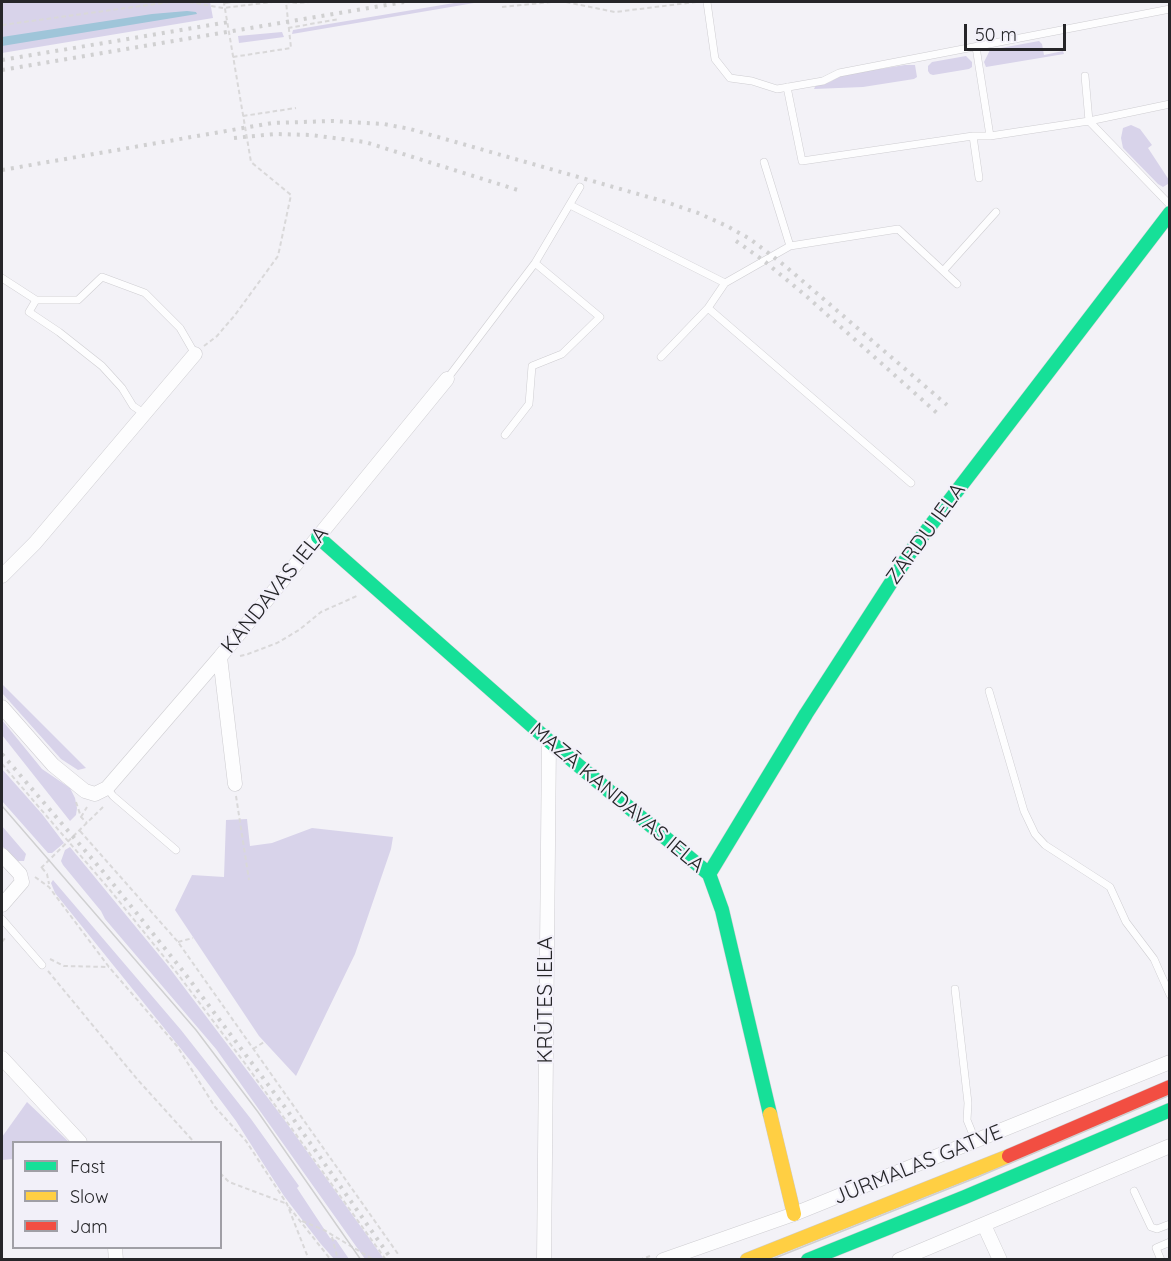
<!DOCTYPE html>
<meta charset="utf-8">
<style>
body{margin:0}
#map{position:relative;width:1171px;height:1261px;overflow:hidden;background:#f3f2f7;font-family:Quicksand,sans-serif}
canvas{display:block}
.frame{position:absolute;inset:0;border:3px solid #262629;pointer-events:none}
.legend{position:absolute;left:12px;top:1141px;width:210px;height:108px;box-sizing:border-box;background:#f2f0f9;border:2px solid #a09fa6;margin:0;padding:8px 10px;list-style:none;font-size:18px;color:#262629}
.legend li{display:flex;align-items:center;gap:12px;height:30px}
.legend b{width:30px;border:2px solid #a09fa6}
.scale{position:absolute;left:964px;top:24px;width:102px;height:27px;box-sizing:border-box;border:3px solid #262629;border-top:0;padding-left:8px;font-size:18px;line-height:21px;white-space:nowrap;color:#262629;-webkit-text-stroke:4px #f2f0f9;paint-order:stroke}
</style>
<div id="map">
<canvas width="1171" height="1261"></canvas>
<div class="frame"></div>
<ul class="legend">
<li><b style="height:8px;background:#16e098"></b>Fast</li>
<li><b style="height:8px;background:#ffcf43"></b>Slow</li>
<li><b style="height:8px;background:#f24e42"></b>Jam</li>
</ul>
<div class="scale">50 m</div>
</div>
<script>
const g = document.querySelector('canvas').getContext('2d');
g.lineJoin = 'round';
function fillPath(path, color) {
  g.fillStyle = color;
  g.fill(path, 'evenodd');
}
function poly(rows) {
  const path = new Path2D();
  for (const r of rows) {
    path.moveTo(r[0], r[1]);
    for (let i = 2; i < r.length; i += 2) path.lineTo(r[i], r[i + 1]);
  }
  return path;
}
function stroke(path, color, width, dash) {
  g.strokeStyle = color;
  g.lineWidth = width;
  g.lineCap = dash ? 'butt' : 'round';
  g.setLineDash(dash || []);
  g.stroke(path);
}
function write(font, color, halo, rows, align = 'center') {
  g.font = font + ' Quicksand,sans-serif';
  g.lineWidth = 4.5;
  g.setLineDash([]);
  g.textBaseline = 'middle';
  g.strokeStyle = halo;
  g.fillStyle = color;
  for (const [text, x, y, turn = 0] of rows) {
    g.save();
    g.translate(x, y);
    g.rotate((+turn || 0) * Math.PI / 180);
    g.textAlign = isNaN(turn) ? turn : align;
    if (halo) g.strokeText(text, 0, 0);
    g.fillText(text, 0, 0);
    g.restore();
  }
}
const green = poly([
 [2,2,210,2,213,18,2,53],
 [460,2,480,2,292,34,293,30],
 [282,32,284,37,239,43,238,36],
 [1039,41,1042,44,1044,55,1063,51,1064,54,986,67,984,62,990,50],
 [966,56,972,62,972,67,969,69,933,75,930,74,928,71,928,66,932,62],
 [905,65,915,65,917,77,914,79,863,87,814,89,816,85,830,82,841,75],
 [1131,125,1140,129,1152,145,1148,148,1169,180,1168,184,1163,187,1158,184,1123,148,1121,138,1123,128],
 [2,684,86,768,78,770,61,759,2,693],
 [2,720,42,769,70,788,75,798,77,808,76,815,70,821,2,735],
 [2,769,42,814,64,843,52,853,48,853,2,801],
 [247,819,250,846,272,843,312,828,393,837,391,849,355,954,296,1076,259,1036,175,910,192,875,224,877,226,820],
 [2,826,26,854,24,861,18,861,2,846],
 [70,847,168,966,283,1118,384,1259,365,1259,216,1049,105,919,101,911,63,865,61,861,65,850],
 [53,880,181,1030,251,1119,299,1186,297,1188,330,1238,336,1240,349,1259,334,1259,320,1243,284,1196,236,1121,198,1070,55,893,51,883],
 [27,1102,69,1142,14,1142,13,1159,2,1160,2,1137]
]);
const water = poly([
 [187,11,196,12,197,14,2,46,2,37,152,14]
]);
const path = poly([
 [189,2,223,8,272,2],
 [285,2,298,3,309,2],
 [566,2,615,12,696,2],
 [226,3,233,2],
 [502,7,551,2],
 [2,25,170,2],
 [288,28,339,19],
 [233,57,291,48,286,2],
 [243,116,296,108],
 [204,346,217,336,235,315,278,256,291,195,251,162],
 [240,656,248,654,277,643,299,630,321,612,359,595],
 [2,764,110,890,177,973,244,1062,386,1260],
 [236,796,249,880],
 [76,802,81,817,87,823],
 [81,817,87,807],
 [80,831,178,942,398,1254],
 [41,868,105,805],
 [42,868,47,874,49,884],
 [35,877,49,887,109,967,177,1046,215,1107,246,1141,287,1204,309,1260],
 [2,942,6,937],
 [178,942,193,938],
 [50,959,64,966,109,967],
 [48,971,137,1079,194,1142],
 [253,1049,264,1042],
 [220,1173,229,1182,285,1203],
 [289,1207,331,1260],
 [302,1221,324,1230,374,1260],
 [332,1237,338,1260],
 [639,1260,650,1256]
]);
const lane = poly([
 [707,2,715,59,730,78,752,81,777,89,823,81,839,73,1170,9],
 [1085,76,1089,121,1170,205],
 [787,87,802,161,973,136,990,136,976,47],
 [973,136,979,178],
 [990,136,1089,121,1170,104],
 [570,205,725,283,708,308,661,357],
 [790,246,898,229,957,284],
 [943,271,996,212],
 [2,278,36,300,29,312,59,332,102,366,122,388,133,406,145,414],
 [725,283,790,246,764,162],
 [36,300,78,300,102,277,145,293,180,328,195,354],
 [708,308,911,483],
 [447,379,535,263,580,187],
 [505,435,529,404,532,366,562,354,600,317,535,263],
 [989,691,1024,811,1035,834,1045,845,1110,887,1126,922,1154,959,1170,995],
 [107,788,113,796,176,850],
 [2,919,42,965],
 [955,989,968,1103,967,1120,976,1142],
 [1134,1191,1151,1227,1157,1229,1170,1224],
 [1161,1260,1156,1248,1170,1242]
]);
const street = poly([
 [2,576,35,543,195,354],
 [220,657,235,784],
 [2,707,53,765,85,791,95,794,107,788,220,657,447,379],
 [2,855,20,874,22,882,2,905],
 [2,1058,80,1142],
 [984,1225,1000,1260],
 [115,1248,116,1260],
 [544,1260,549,741],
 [663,1260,794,1214,1170,1062],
 [899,1260,1170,1146]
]);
const fast = poly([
 [318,537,549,741,709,874,722,910,770,1114],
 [709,874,806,714,914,547,1170,213],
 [808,1260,965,1197,1170,1110]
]);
const slow = poly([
 [770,1114,794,1214],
 [747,1260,1009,1156]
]);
const jam = poly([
 [1009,1156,1170,1087]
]);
const tram = poly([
 [2,806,196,1030,258,1112,361,1260],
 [770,1260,978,1177,1170,1095]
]);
const rail = poly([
 [2,60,229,22],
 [2,70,404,2],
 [234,138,275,134,311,135,365,142,521,191],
 [2,170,272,123,332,121,384,124,410,129,666,202,698,213,727,226,750,239,784,265,947,405],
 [736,241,763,260,805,295,938,414],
 [2,754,106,875,183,971,287,1110,392,1260]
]);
const pathBridge = poly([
 [226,3,224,3,251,162]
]);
const streetNames = [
 ["ZĀRDU IELA",926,534,-54],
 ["KANDAVAS IELA",275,590,-51],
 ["MAZĀ KANDAVAS IELA",617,798,40],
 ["KRŪTES IELA",546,1000,-90],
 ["JŪRMALAS GATVE",918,1165,-22]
];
fillPath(green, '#d8d3ea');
fillPath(water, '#9fc5d9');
stroke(lane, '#cecdd1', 8);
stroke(street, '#cecdd1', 15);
stroke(fast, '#cecdd1', 15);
stroke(slow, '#cecdd1', 15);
stroke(jam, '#cecdd1', 15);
stroke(path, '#d9d8d9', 2, [4.5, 3]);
stroke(lane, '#fdfdfe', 7);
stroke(street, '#fdfdfe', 14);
stroke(fast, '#16e098', 14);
stroke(slow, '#ffcf43', 14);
stroke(jam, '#f24e42', 14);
stroke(tram, '#d0d0d1', 1.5);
stroke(rail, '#d0d0d1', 4, [3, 6]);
stroke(pathBridge, '#d9d8d9', 2, [4.5, 3]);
write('21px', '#262629', '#f2f0f9', streetNames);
</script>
